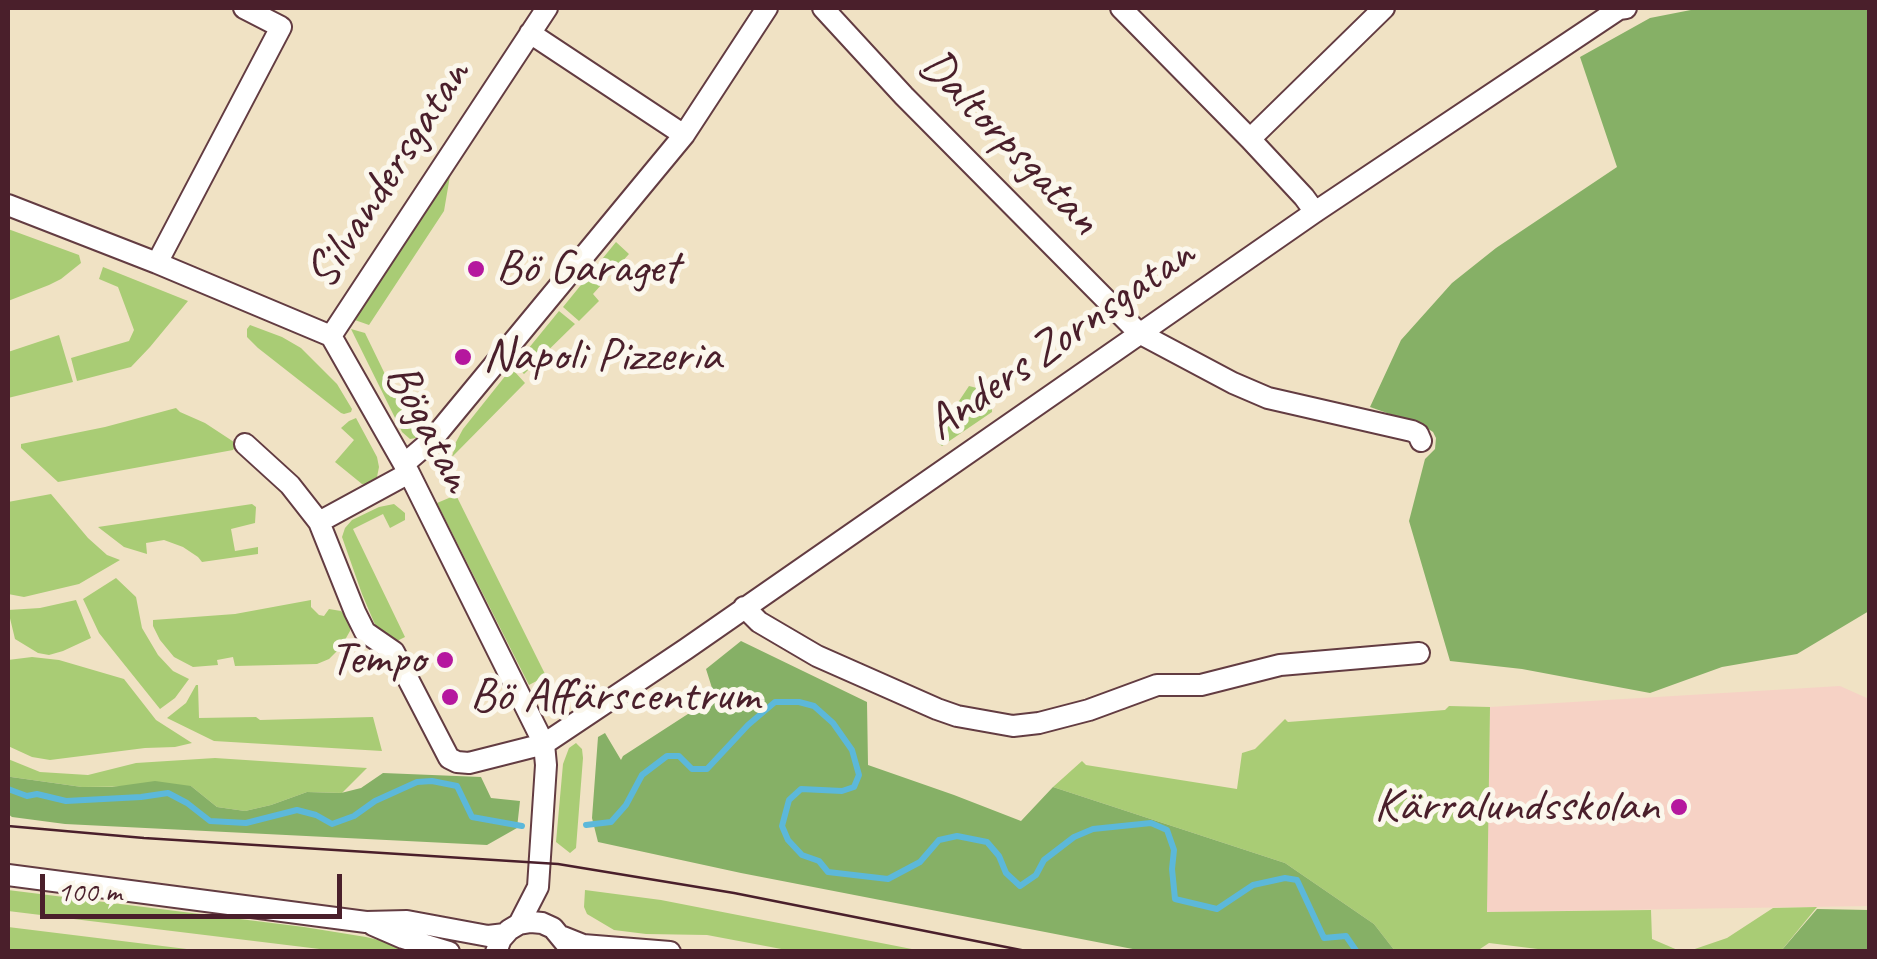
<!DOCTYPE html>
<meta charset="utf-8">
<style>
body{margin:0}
#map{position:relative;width:1877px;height:959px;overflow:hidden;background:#f0e2c4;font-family:Caveat,sans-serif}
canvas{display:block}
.frame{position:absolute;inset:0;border:10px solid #4a1f2b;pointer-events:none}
.scale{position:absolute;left:40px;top:874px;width:302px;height:45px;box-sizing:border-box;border:5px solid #4a1f2b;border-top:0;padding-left:12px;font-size:30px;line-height:35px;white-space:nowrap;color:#4a1f2b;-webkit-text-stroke:8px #fbf7ec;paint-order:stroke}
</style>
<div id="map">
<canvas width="1877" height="959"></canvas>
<div class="frame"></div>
<div class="scale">100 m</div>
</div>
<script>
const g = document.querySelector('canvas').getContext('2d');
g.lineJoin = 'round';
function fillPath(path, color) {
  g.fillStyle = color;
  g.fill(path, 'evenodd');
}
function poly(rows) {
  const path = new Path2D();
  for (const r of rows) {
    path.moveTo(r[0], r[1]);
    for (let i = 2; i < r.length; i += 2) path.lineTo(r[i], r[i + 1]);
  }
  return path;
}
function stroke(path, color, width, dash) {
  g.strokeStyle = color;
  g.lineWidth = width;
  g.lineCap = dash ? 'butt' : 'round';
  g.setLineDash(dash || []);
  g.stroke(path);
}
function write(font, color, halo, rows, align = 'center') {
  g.font = font + ' Caveat,sans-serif';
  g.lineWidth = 10;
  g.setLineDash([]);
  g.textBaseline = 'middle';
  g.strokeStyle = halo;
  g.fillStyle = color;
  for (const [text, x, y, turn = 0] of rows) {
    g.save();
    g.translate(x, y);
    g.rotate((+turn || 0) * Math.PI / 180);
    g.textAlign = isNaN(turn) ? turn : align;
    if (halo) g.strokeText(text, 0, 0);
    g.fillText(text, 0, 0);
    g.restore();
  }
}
const built = poly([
 [1840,686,1869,699,1869,906,1486,912,1490,707]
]);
const green = poly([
 [451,170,444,211,369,325,352,319],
 [8,229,79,255,81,263,61,279,49,285,8,301],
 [616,242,629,254,593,294,599,301,579,321,563,307],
 [103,267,188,301,150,347,131,367,77,381,71,358,129,341,134,330,118,287,99,279],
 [559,311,575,324,524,374,515,365],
 [250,325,282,337,301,348,337,384,352,409,351,412,344,414,341,413,258,348,247,337,247,329],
 [351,329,365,333,416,438,410,439,402,432],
 [59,335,73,382,8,398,8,352],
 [510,370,514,371,525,383,452,457,456,442,463,429],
 [969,386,977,388,992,405,992,412,942,446,938,443,955,407],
 [176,408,180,412,205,423,237,444,233,450,58,482,21,448,21,444,105,427],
 [356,418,377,457,379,467,377,477,366,484,362,484,335,462,354,440,341,428,349,421],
 [51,494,88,538,107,555,120,560,79,584,24,597,8,594,8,502],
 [456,495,546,676,529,685,437,503],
 [252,504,256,507,255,523,231,529,235,551,258,547,258,554,202,562,198,557,183,547,164,540,146,543,147,554,124,547,98,527],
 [394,504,405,513,405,520,390,528,383,514,353,529,405,637,393,643,379,634,362,594,342,537,345,528,352,520,379,507],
 [116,578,136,597,142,628,158,655,173,671,189,679,175,698,160,709,99,633,83,599],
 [76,600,91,638,63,651,49,655,38,653,15,639,8,610,40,608],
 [311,600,311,607,319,615,324,616,329,609,341,611,348,618,350,625,350,631,341,647,329,659,317,664,235,666,233,657,217,660,218,665,193,667,174,657,160,640,153,626,153,620,235,614],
 [32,657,59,660,124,679,156,720,192,743,175,747,145,748,50,760,32,757,8,746,8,660],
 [196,685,198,685,199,718,256,717,260,720,373,717,382,751,214,741,167,718,186,703],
 [1449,706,1490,707,1487,912,1651,910,1652,939,1680,951,1562,952,1489,943,1477,951,1395,951,1374,924,1285,863,1053,787,1082,761,1086,765,1237,789,1242,753,1255,749,1285,719,1288,722,1445,710],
 [576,743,582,749,583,758,576,848,570,853,556,842,563,764,569,748],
 [215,758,367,768,342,793,307,792,271,805,245,811,217,807,191,786,82,787,11,777,8,774,8,759,40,772,88,775,136,763],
 [8,890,304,927,366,937,425,951,336,951,8,911],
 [585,890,661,900,922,951,792,951,707,935,646,934,614,930,587,914,584,907],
 [1817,907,1781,951,1689,951,1727,938,1773,908],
 [8,927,203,951,8,951]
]);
const forest = poly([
 [1701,8,1869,8,1869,611,1797,654,1722,667,1650,693,1522,669,1450,661,1409,521,1425,459,1435,449,1436,438,1433,432,1424,426,1370,407,1401,340,1452,283,1496,248,1617,167,1580,57,1650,18],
 [741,641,867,702,868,765,954,795,1021,821,1053,787,1285,863,1374,924,1395,951,1143,951,741,873,598,842,592,818,598,737,605,733,621,760,623,756,691,712,705,700,712,688,706,669],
 [383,773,481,777,491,798,520,801,517,828,487,845,65,824,12,817,8,814,8,774,11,777,82,787,112,787,155,781,191,786,217,807,245,811,271,805,307,792,341,793,361,788],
 [1817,909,1869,910,1869,951,1781,951]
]);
const stream = poly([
 [8,789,27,796,37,794,66,801,141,797,168,793,187,803,210,821,246,823,297,810,316,815,332,824,354,816,375,801,417,782,432,781,457,786,472,817,522,826],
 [586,825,611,822,626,805,642,775,667,756,679,756,692,769,707,769,748,725,775,702,799,702,814,706,833,723,852,750,859,775,854,787,842,791,801,789,789,800,782,826,788,840,802,855,819,861,828,872,888,879,920,862,939,840,957,836,987,842,999,856,1006,873,1020,886,1036,875,1044,860,1074,837,1093,829,1151,823,1167,830,1174,850,1172,869,1175,899,1217,909,1253,885,1285,878,1297,880,1324,938,1346,936,1357,952]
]);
const minor = poly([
 [823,8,904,96,1139,333,1233,383,1268,398,1412,431,1418,434,1421,441],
 [1121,8,1250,139,1304,197,1315,212],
 [530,33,684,135],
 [1250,139,1384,8],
 [8,205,157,263,331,336,409,473,544,744,546,765,538,887,519,924],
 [157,263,281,27,244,8],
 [331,336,547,8],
 [245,444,290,485,319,522,355,612,365,632,394,652,449,758,457,762,469,763,544,744,686,649,1315,212,1619,9,1626,8],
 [404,464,432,440,684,135,767,8],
 [319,522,409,473],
 [744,607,759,622,817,656,937,709,957,716,1013,726,1039,723,1089,710,1157,685,1201,685,1280,665,1419,653],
 [8,875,366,922,407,921,488,936,505,934],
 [373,925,403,938,449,952],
 [563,937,583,945,670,952],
 [496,952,501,939,509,930,519,924,531,922,542,923,553,928,567,945]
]);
const tram = poly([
 [8,826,144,838,558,864,734,893,1031,952]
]);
const markers = [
 [476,269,10,"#b5179e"],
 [463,357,10,"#b5179e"],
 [445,660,10,"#b5179e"],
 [450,697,10,"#b5179e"],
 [1679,807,10,"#b5179e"]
];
const streetNames = [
 ["Daltorpsgatan",1009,143,46],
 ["Silvandersgatan",389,175,-57],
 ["Anders Zornsgatan",1061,340,-35],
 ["Bögatan",428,428,62]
];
const poiNames = [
 ["Bö Garaget",496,269],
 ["Napoli Pizzeria",483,357],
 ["Tempo",425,660,"right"],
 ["Bö Affärscentrum",470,697],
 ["Kärralundsskolan",1659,807,"right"]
];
fillPath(built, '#f6d2c5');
fillPath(green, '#a9cc75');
fillPath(forest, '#86b066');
stroke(stream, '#5cb8da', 6);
stroke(minor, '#633c42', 24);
stroke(minor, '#fff', 20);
stroke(tram, '#4a1f2b', 2.5);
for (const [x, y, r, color] of markers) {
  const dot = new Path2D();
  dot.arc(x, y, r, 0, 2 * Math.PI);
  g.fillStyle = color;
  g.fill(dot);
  stroke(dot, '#fbf7ec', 4);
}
write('48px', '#4a1f2b', '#fbf7ec', streetNames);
write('48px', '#4a1f2b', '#fbf7ec', poiNames, 'left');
</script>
